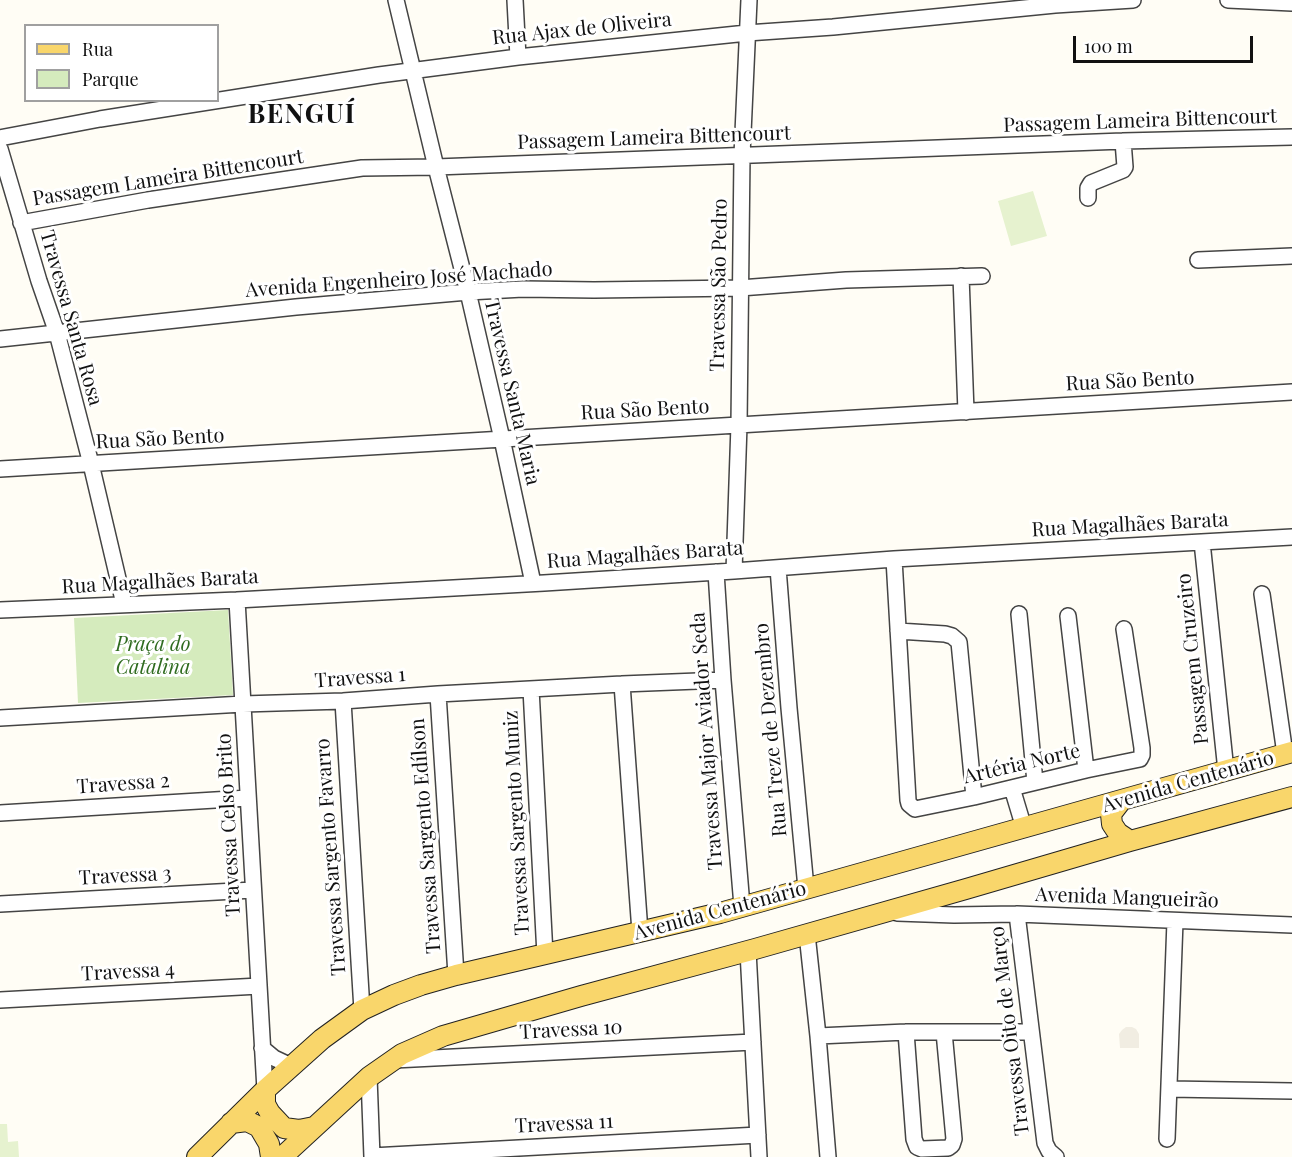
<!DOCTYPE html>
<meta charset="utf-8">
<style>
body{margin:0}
#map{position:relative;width:1292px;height:1157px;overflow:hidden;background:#fffdf5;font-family:"Playfair Display",serif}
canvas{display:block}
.legend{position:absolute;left:24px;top:24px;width:195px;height:78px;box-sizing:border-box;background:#fff;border:2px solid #a0a0a0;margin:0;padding:8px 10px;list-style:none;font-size:18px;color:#111}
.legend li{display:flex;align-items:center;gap:12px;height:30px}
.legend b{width:30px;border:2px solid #a0a0a0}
.scale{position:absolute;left:1073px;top:36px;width:180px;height:27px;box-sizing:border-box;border:3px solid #111;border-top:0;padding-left:8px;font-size:18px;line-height:21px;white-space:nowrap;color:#111;-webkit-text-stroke:4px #fff;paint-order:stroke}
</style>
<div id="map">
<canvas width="1292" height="1157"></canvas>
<ul class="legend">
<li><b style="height:8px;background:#f9d66b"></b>Rua</li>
<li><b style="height:16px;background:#d5ebbd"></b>Parque</li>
</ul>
<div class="scale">100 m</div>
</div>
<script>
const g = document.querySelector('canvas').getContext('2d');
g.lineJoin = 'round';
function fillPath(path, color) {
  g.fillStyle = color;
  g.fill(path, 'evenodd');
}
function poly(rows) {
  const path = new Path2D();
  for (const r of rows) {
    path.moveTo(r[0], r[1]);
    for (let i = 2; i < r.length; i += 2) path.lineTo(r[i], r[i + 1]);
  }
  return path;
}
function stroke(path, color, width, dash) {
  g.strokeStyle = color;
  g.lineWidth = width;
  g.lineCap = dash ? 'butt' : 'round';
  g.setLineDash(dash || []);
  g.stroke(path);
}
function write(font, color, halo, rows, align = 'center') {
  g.font = font + ' "Playfair Display",serif';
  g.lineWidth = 6;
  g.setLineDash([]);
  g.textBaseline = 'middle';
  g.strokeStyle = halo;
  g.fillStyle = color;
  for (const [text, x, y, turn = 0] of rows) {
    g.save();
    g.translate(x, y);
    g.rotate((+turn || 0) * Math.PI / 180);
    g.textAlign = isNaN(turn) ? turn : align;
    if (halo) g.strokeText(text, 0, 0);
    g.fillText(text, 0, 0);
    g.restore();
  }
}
const green = poly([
 [228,610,233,695,78,703,74,618]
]);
const pitch = poly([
 [1033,191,1047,236,1011,246,998,201],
 [0,1124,7,1124,8,1142,18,1141,19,1157,0,1157]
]);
const plaza = poly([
 [1126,1027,1132,1027,1136,1029,1139,1034,1139,1048,1120,1048,1119,1034,1122,1030]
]);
const minor = poly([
 [396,0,436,167,468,292,502,439,533,583],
 [515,0,518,57],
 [1228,0,1292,3],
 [0,138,100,119,379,75,518,57,747,33,833,27,1055,5,1133,0],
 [0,149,39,281,57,333,91,464,124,604],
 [1088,198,1088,188,1091,183,1123,170,1125,167,1123,141],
 [21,223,148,200,362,168,436,167,1123,141,1292,137],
 [1198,260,1292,256],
 [961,276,966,412],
 [0,339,296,307,468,292,523,289,594,290,740,288,846,280,982,276],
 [0,469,1292,392],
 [1202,542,1226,771],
 [894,559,908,800,909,804,915,809,974,797,1086,770,1140,759,1142,755,1142,748,1124,629],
 [778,568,789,708,806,888],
 [734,571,739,425,742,155,749,0],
 [716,572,723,680,742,906],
 [1262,594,1285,754],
 [237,600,265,1090],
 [0,610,237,600,544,583,734,571,894,559,1292,537],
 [1019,614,1035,782],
 [1068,616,1086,770],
 [898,631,945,634,952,636,959,642,974,797],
 [622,684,640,932],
 [531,689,545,955],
 [438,694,456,975],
 [343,701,362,1010],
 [0,718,243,704,343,701,438,694,622,684,723,680],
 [1012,788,1024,828],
 [0,813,248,798],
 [0,904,253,890],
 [897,913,954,915,1017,914,1292,925],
 [1017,914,1045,1143,1049,1151,1056,1157],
 [807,934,818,1036,828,1157],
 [748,951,759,1157],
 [0,1000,259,986],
 [906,1032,914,1139,917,1147,922,1149,948,1148,952,1145,954,1139,944,1032],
 [818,1036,906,1032,1031,1032],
 [262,1048,274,1058,291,1066],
 [394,1060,753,1042],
 [369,1077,372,1157],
 [1169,1089,1292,1091],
 [1167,1139,1175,921],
 [372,1156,758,1135]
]);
const major = poly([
 [1121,801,1111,814,1112,824,1118,833,1130,841],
 [265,1090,265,1104,270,1113,284,1128,299,1130,314,1127],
 [231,1123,247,1121,259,1127,269,1144,271,1157],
 [197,1157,265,1090,322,1039,362,1010,394,995,421,985,456,975,720,913,1292,752],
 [282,1157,369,1077,402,1054,443,1036,581,996,755,949,966,889,1130,841,1292,797]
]);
const streetNames = [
 ["Rua Ajax de Oliveira",582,29,-6],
 ["Passagem Lameira Bittencourt",1140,121,-2],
 ["Passagem Lameira Bittencourt",654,138,-2],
 ["Passagem Lameira Bittencourt",168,178,-9],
 ["Avenida Engenheiro José Machado",399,280,-4],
 ["Travessa São Pedro",719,285,-89],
 ["Travessa Santa Rosa",71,318,74],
 ["Rua São Bento",1130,381,-3],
 ["Travessa Santa Maria",512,392,77],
 ["Rua São Bento",645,410,-3],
 ["Rua São Bento",160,439,-3],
 ["Rua Magalhães Barata",1130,525,-3],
 ["Rua Magalhães Barata",645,555,-4],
 ["Rua Magalhães Barata",160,582,-3],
 ["Passagem Cruzeiro",1193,659,-96],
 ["Travessa 1",360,678,-4],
 ["Rua Treze de Dezembro",771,730,-95],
 ["Travessa Major Aviador Seda",707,741,-94],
 ["Artéria Norte",1022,764,-13],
 ["Avenida Centenário",1188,782,-16],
 ["Travessa 2",123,784,-4],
 ["Travessa Sargento Muniz",517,823,-93],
 ["Travessa Celso Brito",229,825,-93],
 ["Travessa Sargento Edílson",426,836,-94],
 ["Travessa Sargento Favarro",331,857,-94],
 ["Travessa 3",125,876,-3],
 ["Avenida Mangueirão",1127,898,2],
 ["Avenida Centenário",720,911,-15],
 ["Travessa 4",128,972,-3],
 ["Travessa 10",571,1030,-3],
 ["Travessa Oito de Março",1010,1031,-97],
 ["Travessa 11",564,1124,-3]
];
const parkNames = [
 ["Praça do",153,645],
 ["Catalina",153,668]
];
const districtNames = [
 ["BENGUÍ",302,115]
];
fillPath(green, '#d5ebbd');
fillPath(pitch, '#e6f2cf');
fillPath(plaza, '#f1ede2');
stroke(minor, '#444', 18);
stroke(major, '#222', 22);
stroke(minor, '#fff', 15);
stroke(major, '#f9d66b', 20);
write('20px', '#111', '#fff', streetNames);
write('italic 20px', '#2f6b1f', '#fff', parkNames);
g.letterSpacing = '1.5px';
write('bold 26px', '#111', '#fff', districtNames);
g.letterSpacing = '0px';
</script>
